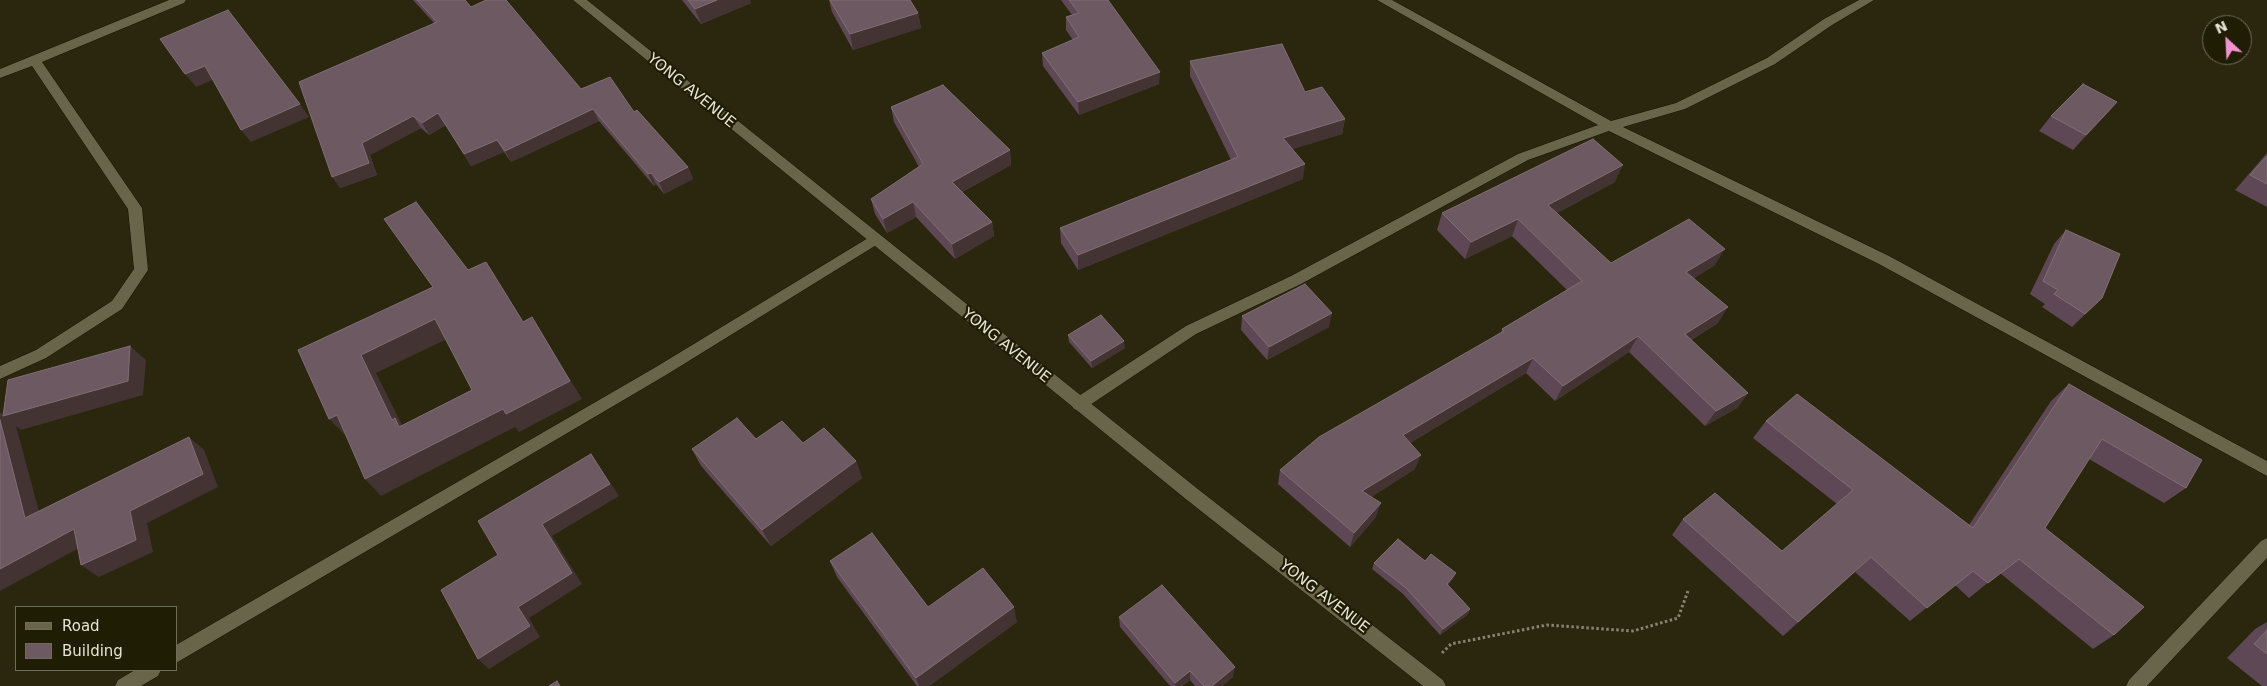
<!DOCTYPE html>
<style>
body{margin:0}
#map{position:relative;width:2267px;height:686px;overflow:hidden;background:#2a270e;font-family:"DejaVu Sans",sans-serif}
canvas{display:block}
.legend{position:absolute;left:15px;top:606px;width:162px;height:65px;box-sizing:border-box;background:#201d05;border:1px solid #6f6d58;margin:0;padding:6px 9px;list-style:none;font-size:15px;color:#e5e4d5}
.legend li{display:flex;align-items:center;gap:10px;height:25px}
.legend b{width:25px;border:1px solid #6f6d58}
.north{position:absolute;left:2202px;top:15px;width:50px;height:50px;box-sizing:border-box;background:#201d05;border:1px solid #6f6d58;border-radius:50%;rotate:335deg;font-size:14px;font-weight:700;line-height:20px;text-align:center;color:#e5e4d5}
.north::after{content:'';display:block;margin:auto;width:18px;height:22px;background:#f491d3;clip-path:polygon(50% 0,100% 100%,50% 72%,0 100%)}
</style>
<div id="map">
<canvas width="2267" height="686"></canvas>
<ul class="legend">
<li><b style="height:6px;background:#68654a"></b>Road</li>
<li><b style="height:14px;background:#6d5962"></b>Building</li>
</ul>
<div class="north">N</div>
</div>
<script>
const g = document.querySelector('canvas').getContext('2d');
g.lineJoin = 'round';
function poly(rows) {
  const path = new Path2D();
  for (const r of rows) {
    path.moveTo(r[0], r[1]);
    for (let i = 2; i < r.length; i += 2) path.lineTo(r[i], r[i + 1]);
  }
  return path;
}
function stroke(path, color, width, dash) {
  g.strokeStyle = color;
  g.lineWidth = width;
  g.lineCap = dash ? 'butt' : 'round';
  g.setLineDash(dash || []);
  g.stroke(path);
}
function fillPath(path, color) {
  g.fillStyle = color;
  g.fill(path, 'evenodd');
}
function write(font, color, halo, rows, align = 'center') {
  g.font = font + ' "DejaVu Sans",sans-serif';
  g.lineWidth = 4.5;
  g.setLineDash([]);
  g.textBaseline = 'middle';
  g.strokeStyle = halo;
  g.fillStyle = color;
  for (const [text, x, y, turn = 0] of rows) {
    g.save();
    g.translate(x, y);
    g.rotate((+turn || 0) * Math.PI / 180);
    g.textAlign = isNaN(turn) ? turn : align;
    if (halo) g.strokeText(text, 0, 0);
    g.fillText(text, 0, 0);
    g.restore();
  }
}
const path = poly([
 [1442,653,1451,644,1547,625,1633,631,1678,618,1688,591]
]);
const minor = poly([
 [169,0,186,0,184,3,42,62,142,208,148,270,122,309,46,358,0,379,0,366,36,350,112,301,134,269,128,209,32,66,0,78,0,69,169,0],
 [1377,0,1392,0,1611,121,1676,103,1767,58,1824,19,1859,0,1874,0,1832,25,1775,64,1685,109,1623,127,1889,256,2267,461,2267,476,1879,264,1609,131,1528,160,1301,284,1196,334,1084,409,1079,411,1074,409,1071,404,1074,399,1186,326,1291,276,1518,154,1598,125,1377,0],
 [873,235,878,236,880,240,878,244,666,375,176,663,176,645,656,367,873,235],
 [2267,538,2267,558,2147,686,2126,686,2129,680,2261,541,2267,538],
 [135,670,161,670,158,676,141,686,115,686,118,680,135,670]
]);
const tertiary = poly([
 [573,0,587,0,1199,490,1443,680,1446,686,1423,686,1187,500,573,0]
]);
const wall = poly([
 [413,0,465,0,471,7,581,89,634,112,688,167,693,179,664,194,656,184,654,186,599,121,511,162,504,152,471,166,446,125,429,135,421,128,370,155,377,175,340,188,434,23],
 [682,0,750,0,751,3,701,24],
 [829,0,910,0,918,13,921,28,853,50,832,12],
 [1061,0,1108,0,1159,84,1079,115,1043,66,1042,53,1073,40,1066,30,1066,17,1072,15],
 [1190,61,1305,92,1345,119,1342,134,1292,149,1303,179,1078,270,1061,243,1060,228,1231,160,1190,76],
 [2117,102,2073,150,2039,131,2051,116],
 [891,107,1010,150,1011,165,962,192,992,222,994,236,955,259,916,217,887,233,875,214,871,199,919,167,894,122],
 [2267,153,2267,207,2235,190],
 [1615,182,1557,213,1611,263,1715,265,1694,278,1718,323,1691,340,1748,393,1737,408,1705,426,1629,352,1555,401,1526,373,1410,443,1415,469,1371,497,1376,517,1350,547,1278,484,1280,470,1501,332,1502,329,1567,290,1512,236,1465,259,1437,230,1442,213],
 [2066,230,2102,298,2072,327,2042,307,2045,304,2030,294,2054,244],
 [1242,316,1329,327,1267,360,1241,330],
 [1068,335,1125,348,1092,368,1069,342],
 [2069,384,2186,488,2164,503,2089,459,2045,528,2114,635,2093,649,2000,573,1969,598,1955,585,1910,621,1855,572,1783,636,1672,535,1683,519,1782,551,1837,504,1753,438,1766,421,1969,525,2051,401],
 [803,443,856,461,862,478,771,546,701,466,692,449],
 [830,561,928,607,1017,622,929,686,917,686,837,577],
 [1425,561,1453,579,1448,585,1470,609,1467,615,1440,635,1403,594,1372,569,1374,563],
 [1119,617,1233,677,1222,686,1195,686,1190,680,1182,686,1170,686,1120,627],
 [2267,622,2267,686,2262,686,2227,658,2255,629]
]);
const shadedWall = poly([
 [717,0,750,0,751,3,701,24,695,9],
 [918,13,921,28,853,50,850,34],
 [205,66,215,79,196,87,185,74],
 [1160,72,1159,84,1079,115,1078,102],
 [2117,102,2104,117,2073,150,2086,135],
 [300,104,309,117,251,142,241,130],
 [593,109,599,121,511,162,505,151],
 [438,113,446,125,429,135,422,123],
 [413,116,421,128,370,155,377,175,340,188,332,177,362,143],
 [1345,119,1342,134,1281,153,1283,138],
 [497,140,504,152,471,166,464,154],
 [1010,150,1011,165,954,196,952,182],
 [1305,164,1303,179,1078,270,1078,255],
 [1623,165,1615,182,1542,221,1548,205],
 [688,167,693,179,664,194,659,182],
 [651,173,656,184,654,186,648,174],
 [913,202,916,217,887,233,883,219],
 [1518,219,1512,236,1465,259,1471,242],
 [992,222,994,236,955,259,952,244],
 [1725,249,1715,265,1677,288,1686,272],
 [486,262,498,281,535,340,523,322],
 [1728,307,1718,323,1675,349,1685,334],
 [1332,313,1329,327,1267,360,1269,347],
 [532,317,582,399,519,432,515,427,381,496,365,479,503,409],
 [435,319,449,338,376,373,403,427,415,444,392,420,361,355],
 [1638,336,1629,352,1555,401,1563,386],
 [1124,341,1125,348,1092,368,1091,361],
 [130,346,146,360,143,395,21,430,16,426,44,530,25,518,0,420,0,412,5,416],
 [1533,358,1526,373,1398,450,1403,435],
 [1748,393,1737,408,1705,426,1716,411],
 [337,415,346,436,329,419],
 [189,437,204,450,218,487,147,523,153,552,99,577,81,565],
 [591,454,619,496,552,536,582,584,529,618,540,637,489,669,478,659,518,607,542,524],
 [1421,455,1415,469,1358,505,1362,491],
 [856,461,862,478,771,546,762,530],
 [1381,503,1376,517,1350,547,1354,533],
 [74,529,92,541,0,591,0,569],
 [1871,557,1855,572,1783,636,1798,622],
 [1456,573,1453,579,1444,590,1447,584],
 [1014,607,1017,622,929,686,919,686,916,678],
 [1470,609,1467,615,1440,635,1443,629],
 [1235,667,1233,677,1222,686,1212,686],
 [1190,671,1190,680,1182,686,1175,686,1175,683]
]);
const building = poly([
 [417,0,465,0,471,7,486,0,506,0,581,89,610,77,634,112,637,110,688,167,659,182,651,173,648,174,593,109,505,151,497,140,464,154,438,113,422,123,413,116,362,143,369,163,332,177,299,82,437,22,417,0],
 [688,0,717,0,695,9,688,0],
 [830,0,910,0,918,13,850,34,830,0],
 [1069,0,1108,0,1160,72,1078,102,1042,53,1079,37,1066,17,1079,13,1069,0],
 [228,10,300,104,241,130,205,66,185,74,160,39,228,10],
 [1282,44,1305,92,1322,87,1345,119,1283,138,1305,164,1078,255,1060,228,1238,157,1190,61,1282,44],
 [2083,84,2117,102,2086,135,2051,116,2083,84],
 [943,85,1010,150,952,182,992,222,952,244,913,202,883,219,871,199,923,164,891,107,943,85],
 [1593,139,1623,165,1548,205,1611,263,1689,219,1725,249,1686,272,1728,307,1685,334,1748,393,1716,411,1638,336,1563,386,1533,358,1403,435,1421,455,1362,491,1381,503,1354,533,1280,470,1319,437,1504,331,1502,329,1582,281,1518,219,1471,242,1442,213,1593,139],
 [2267,156,2267,184,2250,175,2267,156],
 [416,202,468,270,486,262,523,322,532,317,570,381,506,414,503,409,365,479,337,415,329,419,298,350,433,287,384,219,416,202],
 [435,319,472,390,399,427,395,418,392,420,361,355,435,319],
 [2066,230,2120,254,2102,298,2085,314,2054,294,2058,290,2043,281,2066,230],
 [1305,284,1332,313,1269,347,1242,316,1305,284],
 [1101,315,1124,341,1091,361,1068,335,1101,315],
 [130,346,128,381,3,416,8,380,130,346],
 [2069,384,2202,460,2186,488,2102,439,2045,528,2144,607,2114,635,2019,559,1988,583,1973,571,1927,608,1871,557,1798,622,1683,519,1715,493,1782,551,1853,490,1766,421,1797,394,1973,528,2069,384],
 [737,418,756,439,782,421,803,443,824,428,856,461,762,530,692,449,737,418],
 [0,420,25,518,189,437,203,474,130,511,136,540,81,565,74,529,0,569,0,420],
 [591,454,610,484,542,524,572,573,518,607,530,626,478,659,441,590,498,555,478,521,591,454],
 [872,533,928,607,983,568,1014,607,916,678,830,561,872,533],
 [1398,539,1425,561,1431,554,1456,573,1447,584,1470,609,1443,629,1406,588,1374,563,1398,539],
 [1162,585,1235,667,1212,686,1204,686,1190,671,1175,683,1119,617,1162,585],
 [2267,630,2267,654,2254,644,2267,630],
 [557,681,560,686,549,686,557,681]
]);
const streetNames = [
 ["YONG AVENUE",691,91,39],
 ["YONG AVENUE",1006,346,39],
 ["YONG AVENUE",1324,597,38]
];
stroke(minor, '#131000', 1);
stroke(tertiary, '#131000', 1);
stroke(path, '#86846f', 3, [2.5, 2.5]);
fillPath(minor, '#68654a');
fillPath(tertiary, '#68654a');
fillPath(wall, '#5e4855');
fillPath(shadedWall, '#433433');
fillPath(building, '#6d5962');
stroke(building, '#806e74', 1);
write('15px', '#e5e4d5', '#201d05', streetNames);
</script>
